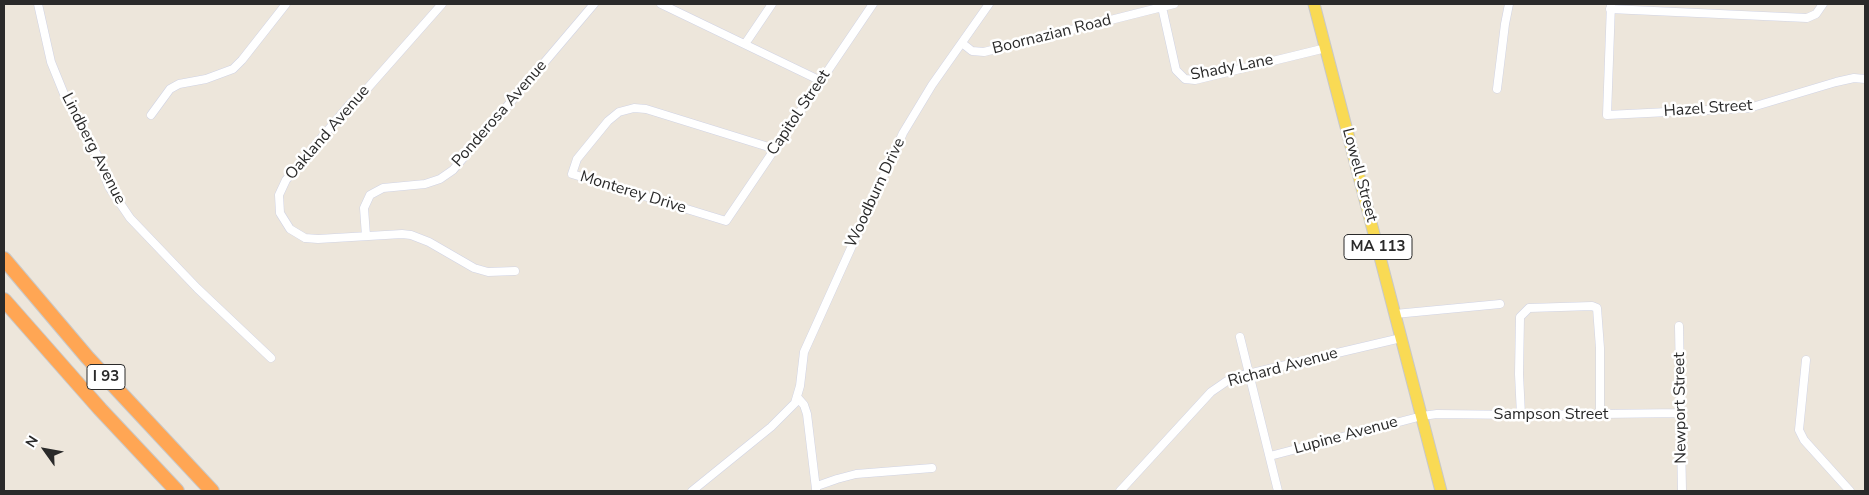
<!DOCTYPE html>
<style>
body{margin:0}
#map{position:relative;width:1869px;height:495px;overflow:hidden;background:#ede6db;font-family:"Nunito Sans",sans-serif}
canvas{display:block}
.frame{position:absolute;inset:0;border:5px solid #2a2a2a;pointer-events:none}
.north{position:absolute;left:20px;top:425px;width:50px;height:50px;-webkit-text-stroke:4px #fff;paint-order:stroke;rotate:302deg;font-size:14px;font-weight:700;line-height:20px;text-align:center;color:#2a2a2a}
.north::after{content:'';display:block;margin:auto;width:18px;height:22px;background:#2a2a2a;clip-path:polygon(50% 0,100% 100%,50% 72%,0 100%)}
</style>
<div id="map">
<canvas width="1869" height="495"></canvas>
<div class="frame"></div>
<div class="north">N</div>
</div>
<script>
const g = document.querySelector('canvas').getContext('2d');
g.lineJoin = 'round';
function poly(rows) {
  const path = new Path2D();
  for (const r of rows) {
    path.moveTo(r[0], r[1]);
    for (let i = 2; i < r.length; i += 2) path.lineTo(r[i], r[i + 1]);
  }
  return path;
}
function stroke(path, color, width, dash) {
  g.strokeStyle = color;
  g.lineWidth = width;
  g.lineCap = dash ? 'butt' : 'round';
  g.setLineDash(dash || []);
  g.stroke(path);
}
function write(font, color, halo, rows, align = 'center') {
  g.font = font + ' "Nunito Sans",sans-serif';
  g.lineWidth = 5;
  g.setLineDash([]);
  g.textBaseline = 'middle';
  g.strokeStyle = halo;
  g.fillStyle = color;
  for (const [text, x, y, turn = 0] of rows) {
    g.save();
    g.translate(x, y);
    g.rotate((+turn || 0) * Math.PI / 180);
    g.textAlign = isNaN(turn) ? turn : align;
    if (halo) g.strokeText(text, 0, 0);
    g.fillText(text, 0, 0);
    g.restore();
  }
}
const street = poly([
 [38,4,51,62,64,94,98,157,109,187,130,218,197,288,271,358],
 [442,4,366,90,350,104,286,180,279,195,280,213,290,229,305,238,318,239,402,234,411,235,429,242,474,268,488,272,515,271],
 [661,4,821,81],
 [1611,4,1607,115,1749,108,1836,82,1854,78,1865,79],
 [1162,7,1176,70,1185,79,1195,80,1326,48],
 [1610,9,1807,18,1816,14,1823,4],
 [962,43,972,51,984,52,1174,4],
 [745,44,772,4],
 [1497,89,1505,24,1509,4],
 [151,115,170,89,179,84,206,79,233,69,242,60,286,4],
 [775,149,646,109,634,108,619,112,608,121,577,159,572,174,726,221,873,4],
 [366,236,364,208,370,195,383,188,425,184,440,179,453,170,594,4],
 [1395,314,1500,304],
 [1679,326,1682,491],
 [1240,337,1278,491],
 [1806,360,1799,430,1804,440,1850,491],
 [797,397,804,405,807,414,816,489],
 [1521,415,1519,374,1520,317,1529,308,1592,306,1597,308,1600,348,1600,414],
 [1270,456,1422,416,1437,414,1521,415,1681,413],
 [817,486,837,479,856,474,932,468],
 [692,491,771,427,795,403,800,386,804,352,903,133,932,85,989,4],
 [1120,491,1211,392,1227,381,1235,377,1401,338]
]);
const primary = poly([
 [1314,4,1441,491]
]);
const highway = poly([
 [4,259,87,357,212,491],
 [4,300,100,409,177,491]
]);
const shields = [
 [1378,247,68],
 [106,377,38]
];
const shieldNames = [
 ["MA 113",1378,247],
 ["I 93",106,377]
];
const streetNames = [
 ["Boornazian Road",1052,35,-14],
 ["Shady Lane",1232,68,-11],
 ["Hazel Street",1708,109,-4],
 ["Capitol Street",799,113,-56],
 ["Ponderosa Avenue",500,114,-49],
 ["Oakland Avenue",328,133,-49],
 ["Lindberg Avenue",93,149,63],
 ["Lowell Street",1359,175,75],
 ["Monterey Drive",633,193,17],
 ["Woodburn Drive",876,193,-65],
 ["Richard Avenue",1283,368,-15],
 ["Newport Street",1681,408,-91],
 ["Sampson Street",1551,415],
 ["Lupine Avenue",1346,436,-15]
];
stroke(street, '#d0d3e4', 9);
stroke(primary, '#c8c8c8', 13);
stroke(highway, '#c8c8c8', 16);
stroke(street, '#fff', 8);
stroke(primary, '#f9da54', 11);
stroke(highway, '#ffa654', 14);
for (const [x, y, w] of shields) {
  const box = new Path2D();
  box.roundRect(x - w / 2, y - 12.5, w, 25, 4);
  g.fillStyle = '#fff';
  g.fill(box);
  stroke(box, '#2a2a2a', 1);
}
write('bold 15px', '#2a2a2a', null, shieldNames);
write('16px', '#2a2a2a', '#fff', streetNames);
</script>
